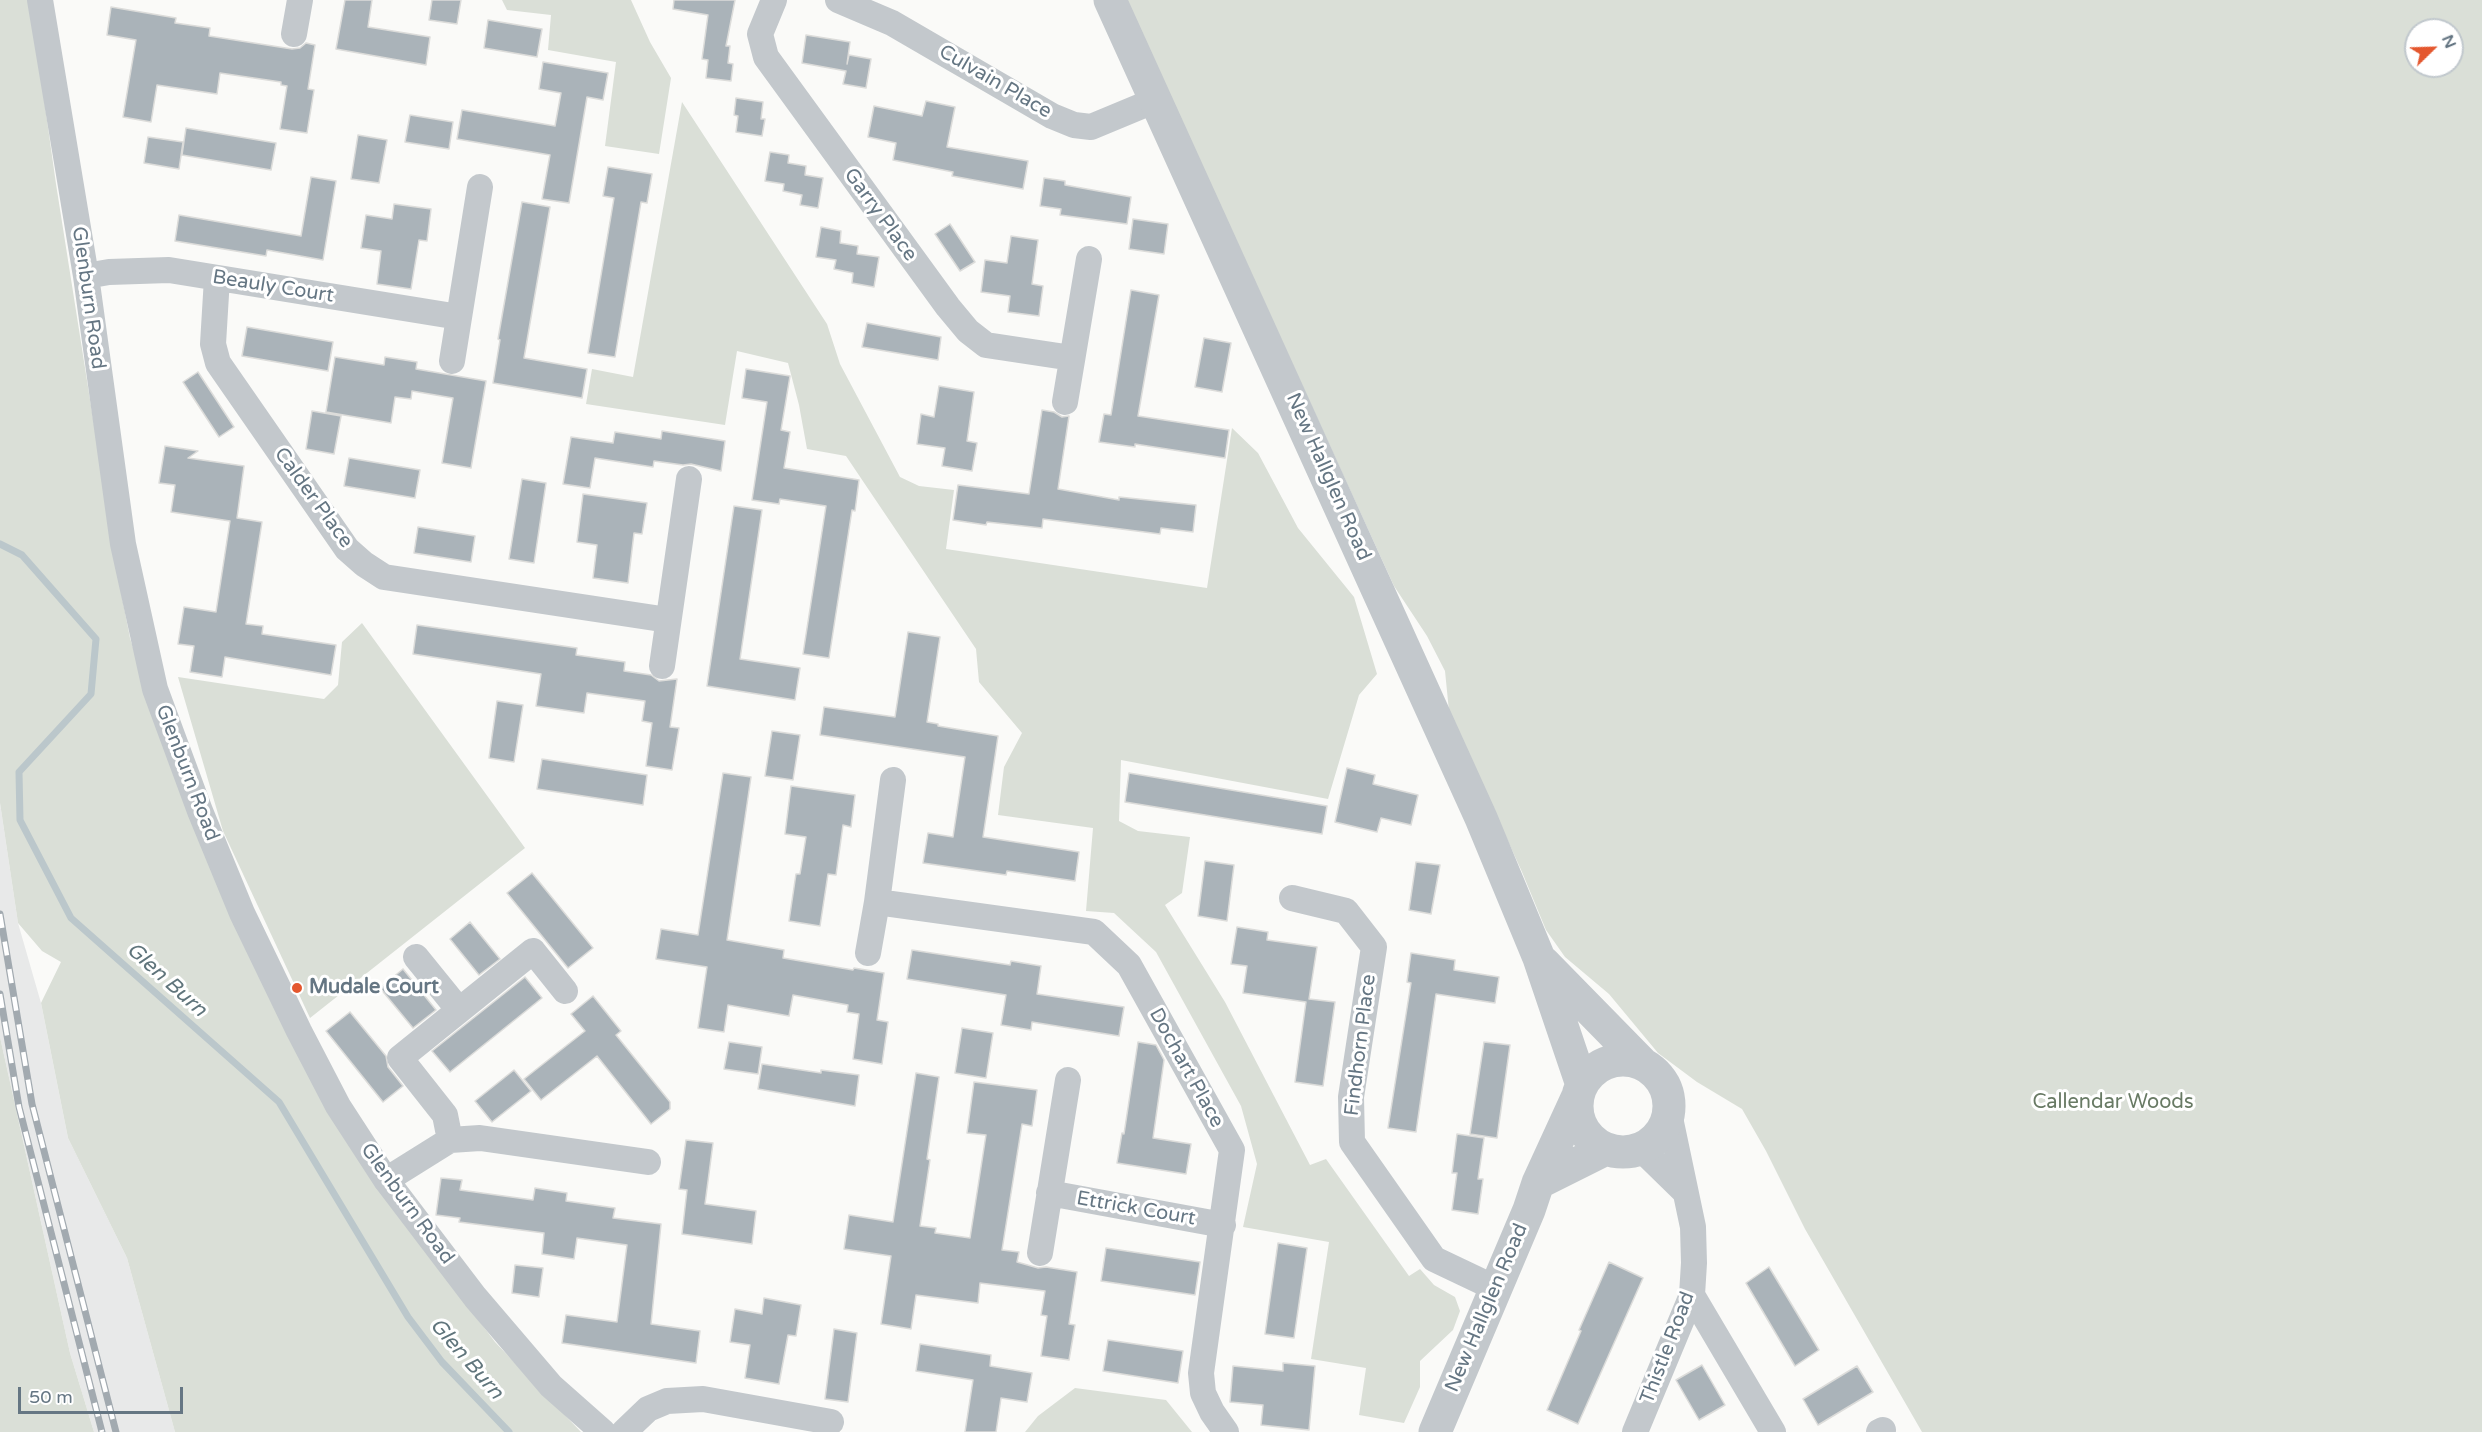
<!DOCTYPE html>
<style>
body{margin:0}
#map{position:relative;width:2482px;height:1432px;overflow:hidden;background:#fafaf8;font-family:"Varela Round",sans-serif}
canvas{display:block}
.north{position:absolute;left:2404px;top:18px;width:60px;height:60px;box-sizing:border-box;background:#fff;border:2px solid #c1c8cd;border-radius:50%;rotate:67deg;font-size:16px;font-weight:700;line-height:24px;text-align:center;color:#657683}
.north::after{content:'';display:block;margin:auto;width:21px;height:27px;background:#e4572e;clip-path:polygon(50% 0,100% 100%,50% 72%,0 100%)}
.scale{position:absolute;left:18px;top:1387px;width:165px;height:27px;box-sizing:border-box;border:3px solid #657683;border-top:0;padding-left:8px;font-size:18px;line-height:21px;white-space:nowrap;color:#657683;-webkit-text-stroke:4px #fff;paint-order:stroke}
</style>
<div id="map">
<canvas width="2482" height="1432"></canvas>
<div class="north">N</div>
<div class="scale">50 m</div>
</div>
<script>
const g = document.querySelector('canvas').getContext('2d');
g.lineJoin = 'round';
function fillPath(path, color) {
  g.fillStyle = color;
  g.fill(path, 'evenodd');
}
function poly(rows) {
  const path = new Path2D();
  for (const r of rows) {
    if (r.length === 3) {
      path.moveTo(r[0] + r[2], r[1]);
      path.arc(r[0], r[1], r[2], 0, 2 * Math.PI);
      continue;
    }
    path.moveTo(r[0], r[1]);
    for (let i = 2; i < r.length; i += 2) path.lineTo(r[i], r[i + 1]);
  }
  return path;
}
function stroke(path, color, width, dash) {
  g.strokeStyle = color;
  g.lineWidth = width;
  g.lineCap = dash ? 'butt' : 'round';
  g.setLineDash(dash || []);
  g.stroke(path);
}
function write(font, color, halo, rows, align = 'center') {
  g.font = font + ' "Varela Round",sans-serif';
  g.lineWidth = 6;
  g.setLineDash([]);
  g.textBaseline = 'middle';
  g.strokeStyle = halo;
  g.fillStyle = color;
  for (const [text, x, y, turn = 0] of rows) {
    g.save();
    g.translate(x, y);
    g.rotate((+turn || 0) * Math.PI / 180);
    g.textAlign = isNaN(turn) ? turn : align;
    if (halo) g.strokeText(text, 0, 0);
    g.fillText(text, 0, 0);
    g.restore();
  }
}
const built = poly([
 [0,803,18,923,41,1003,68,1138,127,1258,175,1432,94,1432,70,1353,0,1037]
]);
const green = poly([
 [0,0,30,0,56,184,118,577,130,638,167,756,407,1224,495,1342,581,1432,175,1432,127,1258,68,1138,41,1003,61,962,42,951,18,923,0,803],
 [502,0,631,0,650,42,671,78,659,154,605,146,616,62,548,50,551,15,507,10],
 [1126,0,2482,0,2482,1432,1922,1432,1805,1229,1766,1151,1742,1109,1697,1082,1658,1053,1609,994,1565,957,1546,930,1522,872,1449,711,1445,671,1427,636,1394,586],
 [2416,30,2452,30,2452,66,2416,66],
 [682,102,827,324,840,364,900,477,919,486,954,490,946,549,1207,588,1232,428,1258,453,1298,528,1354,597,1377,674,1359,695,1328,799,1121,760,1119,821,1138,831,1190,837,1182,893,1165,905,1225,1002,1310,1165,1326,1159,1409,1276,1420,1269,1434,1285,1455,1297,1460,1311,1453,1330,1420,1361,1420,1387,1404,1423,1359,1415,1366,1368,1311,1359,1329,1242,1243,1227,1257,1164,1241,1106,1156,952,1114,913,1086,911,1093,828,998,815,1004,767,1022,733,979,682,976,649,846,456,807,449,799,405,788,363,737,351,725,425,586,404,592,369,633,377],
 [362,623,525,848,310,1018,223,831,178,677,324,699,338,685,342,642],
 [0,1037,70,1353,94,1432,0,1432],
 [1075,1388,1166,1400,1192,1432,1025,1432,1038,1416]
]);
const stream = poly([
 [0,544,22,555,96,639,91,694,19,772,20,820,71,918,279,1102,408,1317,442,1362,509,1432]
]);
const building = poly([
 [345,0,372,0,368,27,430,37,426,65,336,49,345,0],
 [432,0,461,0,457,24,429,20,432,0],
 [674,0,735,0,726,46,730,46,728,63,733,64,731,81,706,78,708,60,702,59,708,15,673,9,674,0],
 [111,7,176,18,175,23,210,28,209,36,292,49,300,48,306,43,315,45,308,89,314,90,307,133,280,129,287,86,281,85,281,82,220,73,217,94,157,85,151,122,123,117,136,40,107,35,111,7],
 [488,20,542,29,537,57,484,48,488,20],
 [806,35,850,42,847,64,849,55,871,59,866,88,843,84,846,71,802,63,806,35],
 [543,62,608,73,603,100,587,97,569,203,542,199,550,155,457,139,462,110,555,126,561,93,539,89,543,62],
 [736,98,763,102,761,119,765,119,762,136,736,132,738,116,734,115,736,98],
 [926,101,955,107,947,147,1028,161,1023,189,952,176,953,172,893,160,896,143,868,137,874,106,922,116,926,101],
 [410,115,453,122,449,149,405,142,410,115],
 [186,128,276,143,271,170,182,155,186,128],
 [358,135,387,140,379,183,351,179,358,135],
 [148,137,183,142,179,169,144,163,148,137],
 [770,152,789,155,788,163,806,166,805,175,823,178,818,208,800,205,802,195,783,191,784,184,765,181,770,152],
 [608,167,652,174,647,203,641,202,615,357,588,353,614,198,603,196,608,167],
 [311,177,336,181,323,260,267,250,266,256,175,241,179,215,301,236,311,177],
 [1044,178,1065,181,1065,185,1131,197,1127,224,1060,215,1061,209,1040,206,1044,178],
 [522,202,550,207,524,358,587,369,582,398,493,383,500,340,498,339,522,202],
 [394,204,431,209,427,241,419,240,411,289,377,284,381,251,361,248,366,215,392,219,394,204],
 [1133,219,1168,224,1164,254,1129,249,1133,219],
 [950,224,975,262,960,271,935,234,950,224],
 [821,227,841,231,840,243,858,246,857,254,879,257,874,287,852,283,853,273,834,269,836,260,816,257,821,227],
 [1011,236,1038,240,1032,284,1043,286,1039,316,1008,312,1010,296,981,292,985,260,1007,263,1011,236],
 [1131,290,1159,295,1138,416,1229,430,1225,458,1135,444,1135,447,1099,442,1104,414,1111,415,1131,290],
 [867,323,941,337,938,360,862,347,867,323],
 [247,327,333,342,328,371,242,356,247,327],
 [1204,338,1231,343,1222,392,1195,387,1204,338],
 [335,357,384,365,385,357,417,362,416,369,486,381,471,468,442,463,453,398,412,391,411,399,395,397,391,423,326,412,335,357],
 [746,369,790,376,781,430,790,432,784,468,859,480,855,511,852,510,829,658,803,654,826,506,780,499,779,504,752,500,767,402,742,398,746,369],
 [198,372,234,427,219,437,183,382,198,372],
 [939,386,974,392,967,441,977,443,972,471,942,466,945,448,917,444,921,414,934,417,939,386],
 [1042,410,1054,412,1062,417,1069,416,1058,489,1119,500,1119,497,1196,505,1193,532,1161,528,1160,534,1043,519,1042,528,987,522,986,525,953,520,958,485,1029,494,1042,410],
 [312,411,341,416,334,454,306,449,312,411],
 [662,431,725,441,721,471,691,464,683,465,654,461,653,467,595,458,590,488,563,484,571,437,613,443,615,432,661,439,662,431],
 [165,446,198,451,188,458,244,466,237,518,262,522,246,624,263,626,262,634,336,645,331,675,225,657,222,677,190,672,194,646,178,644,184,607,216,612,230,521,171,512,175,485,159,483,165,446],
 [349,458,420,470,415,498,344,486,349,458],
 [522,479,546,483,534,563,509,559,522,479],
 [583,494,647,503,642,534,634,533,628,583,593,578,597,545,577,542,583,494],
 [734,506,762,510,740,659,800,668,795,700,707,686,734,506],
 [418,527,475,536,471,562,414,553,418,527],
 [417,625,577,648,576,655,625,662,624,671,651,675,659,681,677,679,670,727,679,728,672,770,646,766,652,723,642,721,645,701,587,693,584,713,536,706,541,674,413,654,417,625],
 [908,632,940,637,927,722,938,724,938,726,998,736,983,837,1079,852,1075,881,1007,871,1006,875,923,863,928,833,953,837,965,757,820,735,824,707,895,717,908,632],
 [497,701,523,705,514,762,489,758,497,701],
 [772,731,800,735,793,780,765,776,772,731],
 [542,759,647,775,643,805,537,789,542,759],
 [1347,768,1375,775,1373,784,1418,795,1411,825,1381,818,1377,832,1335,822,1347,768],
 [723,773,751,777,727,940,784,950,783,958,853,970,854,968,884,973,877,1020,888,1022,882,1064,853,1059,859,1014,847,1012,848,1005,793,995,789,1016,728,1005,724,1032,698,1028,707,967,656,959,661,929,698,935,723,773],
 [1129,773,1327,806,1322,834,1125,802,1129,773],
 [791,786,855,795,851,827,843,825,836,875,828,874,820,926,789,921,796,874,800,874,806,837,785,834,791,786],
 [1205,861,1234,865,1227,921,1198,916,1205,861],
 [1416,862,1440,865,1431,914,1409,910,1416,862],
 [532,873,593,948,568,968,507,893,532,873],
 [470,922,500,959,479,975,450,939,470,922],
 [1237,927,1268,932,1267,940,1317,947,1309,999,1335,1002,1323,1086,1295,1082,1306,1002,1243,993,1247,966,1231,964,1237,927],
 [912,950,1010,965,1011,961,1041,966,1037,994,1124,1007,1119,1036,1032,1022,1031,1030,1001,1025,1006,995,907,979,912,950],
 [1411,953,1455,960,1454,970,1499,977,1495,1003,1436,994,1416,1132,1388,1128,1411,983,1407,982,1411,953],
 [403,969,436,1010,413,1028,380,988,403,969],
 [525,977,542,998,450,1072,432,1051,525,977],
 [593,996,621,1031,616,1035,670,1102,670,1109,651,1124,597,1056,541,1100,524,1079,585,1031,571,1014,593,996],
 [350,1012,386,1056,388,1067,403,1086,383,1102,326,1031,350,1012],
 [962,1028,993,1033,986,1078,955,1073,962,1028],
 [729,1042,762,1047,758,1074,724,1069,729,1042],
 [1138,1042,1156,1045,1164,1060,1153,1138,1191,1144,1186,1174,1117,1163,1122,1133,1124,1134,1138,1042],
 [1484,1042,1510,1045,1497,1138,1470,1134,1484,1042],
 [762,1064,821,1073,821,1070,859,1075,855,1106,758,1089,762,1064],
 [514,1070,531,1091,492,1122,475,1101,514,1070],
 [916,1073,939,1077,927,1159,930,1160,920,1226,936,1228,935,1233,970,1238,986,1135,967,1133,974,1082,1037,1090,1032,1126,1022,1124,1002,1250,1019,1252,1017,1262,1038,1268,1046,1267,1077,1272,1069,1324,1075,1325,1069,1360,1041,1356,1047,1316,1041,1315,1045,1291,980,1283,978,1303,916,1295,911,1329,881,1324,891,1256,844,1249,849,1215,893,1222,916,1073],
 [1457,1134,1484,1138,1478,1179,1483,1179,1478,1214,1452,1210,1457,1173,1452,1173,1457,1134],
 [686,1140,713,1143,705,1204,756,1211,752,1244,682,1234,687,1190,679,1189,686,1140],
 [441,1178,462,1180,460,1190,533,1200,535,1188,567,1193,566,1201,615,1208,613,1218,661,1224,651,1324,700,1331,696,1363,562,1343,566,1315,617,1322,627,1245,577,1238,574,1259,542,1254,544,1233,459,1222,460,1218,436,1215,441,1178],
 [1278,1243,1307,1248,1294,1338,1265,1334,1278,1243],
 [1106,1248,1200,1262,1195,1295,1101,1281,1106,1248],
 [1609,1262,1643,1278,1578,1424,1547,1410,1581,1331,1579,1330,1609,1262],
 [515,1265,543,1268,539,1297,512,1293,515,1265],
 [1769,1267,1819,1350,1795,1366,1746,1283,1769,1267],
 [764,1298,801,1305,796,1336,788,1335,779,1384,745,1378,750,1345,730,1342,735,1309,762,1314,764,1298],
 [834,1329,857,1333,848,1402,825,1399,834,1329],
 [1108,1340,1183,1351,1178,1383,1103,1371,1108,1340],
 [920,1344,991,1355,990,1366,1032,1373,1027,1402,1001,1398,996,1432,965,1432,973,1380,916,1371,920,1344],
 [1283,1363,1315,1366,1309,1430,1261,1425,1263,1405,1230,1402,1233,1366,1283,1371,1283,1363],
 [1702,1365,1725,1405,1699,1420,1676,1380,1702,1365],
 [1857,1366,1873,1392,1818,1425,1803,1399,1857,1366]
]);
const minor = poly([
 [40,0,86,276,123,544,155,689,200,811,242,913,299,1031,338,1106,386,1180,475,1297,551,1386,603,1432],
 [774,0,760,34,766,57,948,307,968,331,986,345,1072,358],
 [838,0,892,23,1052,116,1074,125,1091,127,1156,100],
 [294,34,300,0],
 [86,276,109,272,169,270,459,317],
 [217,278,213,344,218,363,347,549,364,564,384,577,668,620],
 [452,361,480,187],
 [1065,402,1089,259],
 [662,666,689,479],
 [1292,898,1346,911,1374,947,1351,1097,1352,1142,1434,1259,1495,1288],
 [877,902,1094,932,1129,965,1232,1150,1201,1373,1203,1393,1212,1412,1226,1432],
 [868,953,877,902,893,780],
 [416,957,459,1010],
 [450,1140,445,1115,400,1058,533,951,565,991],
 [1641,1149,1685,1192],
 [386,1180,450,1140,480,1138,648,1162],
 [1049,1193,1223,1225],
 [1040,1253,1068,1080],
 [1692,1295,1773,1432],
 [624,1432,648,1409,667,1401,703,1399,831,1422],
 [1635,1432,1692,1295,1694,1263,1693,1227,1669,1113],
 [1879,1432,1883,1430]
]);
const tertiary = poly([
 [1110,0,1481,818,1539,958,1582,1085],
 [1544,963,1644,1065],
 [1623,1106,46],
 [1538,1183,1606,1149],
 [1435,1432,1529,1210,1538,1183,1577,1098]
]);
const rail = poly([
 [0,914,32,1104,116,1432],
 [0,994,19,1107,102,1432]
]);
const markers = [
 [297,988,6,"#e4572e"]
];
const streetNames = [
 ["Culvain Place",995,82,30],
 ["Garry Place",880,215,54],
 ["Beauly Court",273,287,9],
 ["Glenburn Road",88,298,82],
 ["New Hallglen Road",1328,477,66],
 ["Calder Place",313,498,54],
 ["Glenburn Road",187,773,69],
 ["Findhorn Place",1361,1045,-83],
 ["Dochart Place",1186,1068,61],
 ["Glenburn Road",407,1204,54],
 ["Ettrick Court",1136,1209,10],
 ["New Hallglen Road",1487,1308,-67],
 ["Thistle Road",1668,1348,-69]
];
const poiNames = [
 ["Mudale Court",309,988]
];
const parkNames = [
 ["Callendar Woods",2113,1103]
];
const waterNames = [
 ["Glen Burn",166,980,42],
 ["Glen Burn",466,1359,49]
];
fillPath(built, '#e8e9e9');
fillPath(green, '#dadfd7');
stroke(stream, '#bbc7cb', 7);
fillPath(building, '#aab3b9');
stroke(building, '#dcdcda', 1.5);
stroke(minor, '#c3c8cc', 26);
stroke(tertiary, '#c3c8cc', 33);
stroke(rail, '#a2aab0', 7);
stroke(rail, '#fff', 4.5, [14]);
for (const [x, y, r, color] of markers) {
  const dot = new Path2D();
  dot.arc(x, y, r, 0, 2 * Math.PI);
  g.fillStyle = color;
  g.fill(dot);
  stroke(dot, '#fff', 2);
}
write('20px', '#657683', '#fff', streetNames);
write('bold 20px', '#657683', '#fff', poiNames, 'left');
write('20px', '#687a64', '#fff', parkNames);
write('italic 21px', '#60757c', '#fff', waterNames);
</script>
